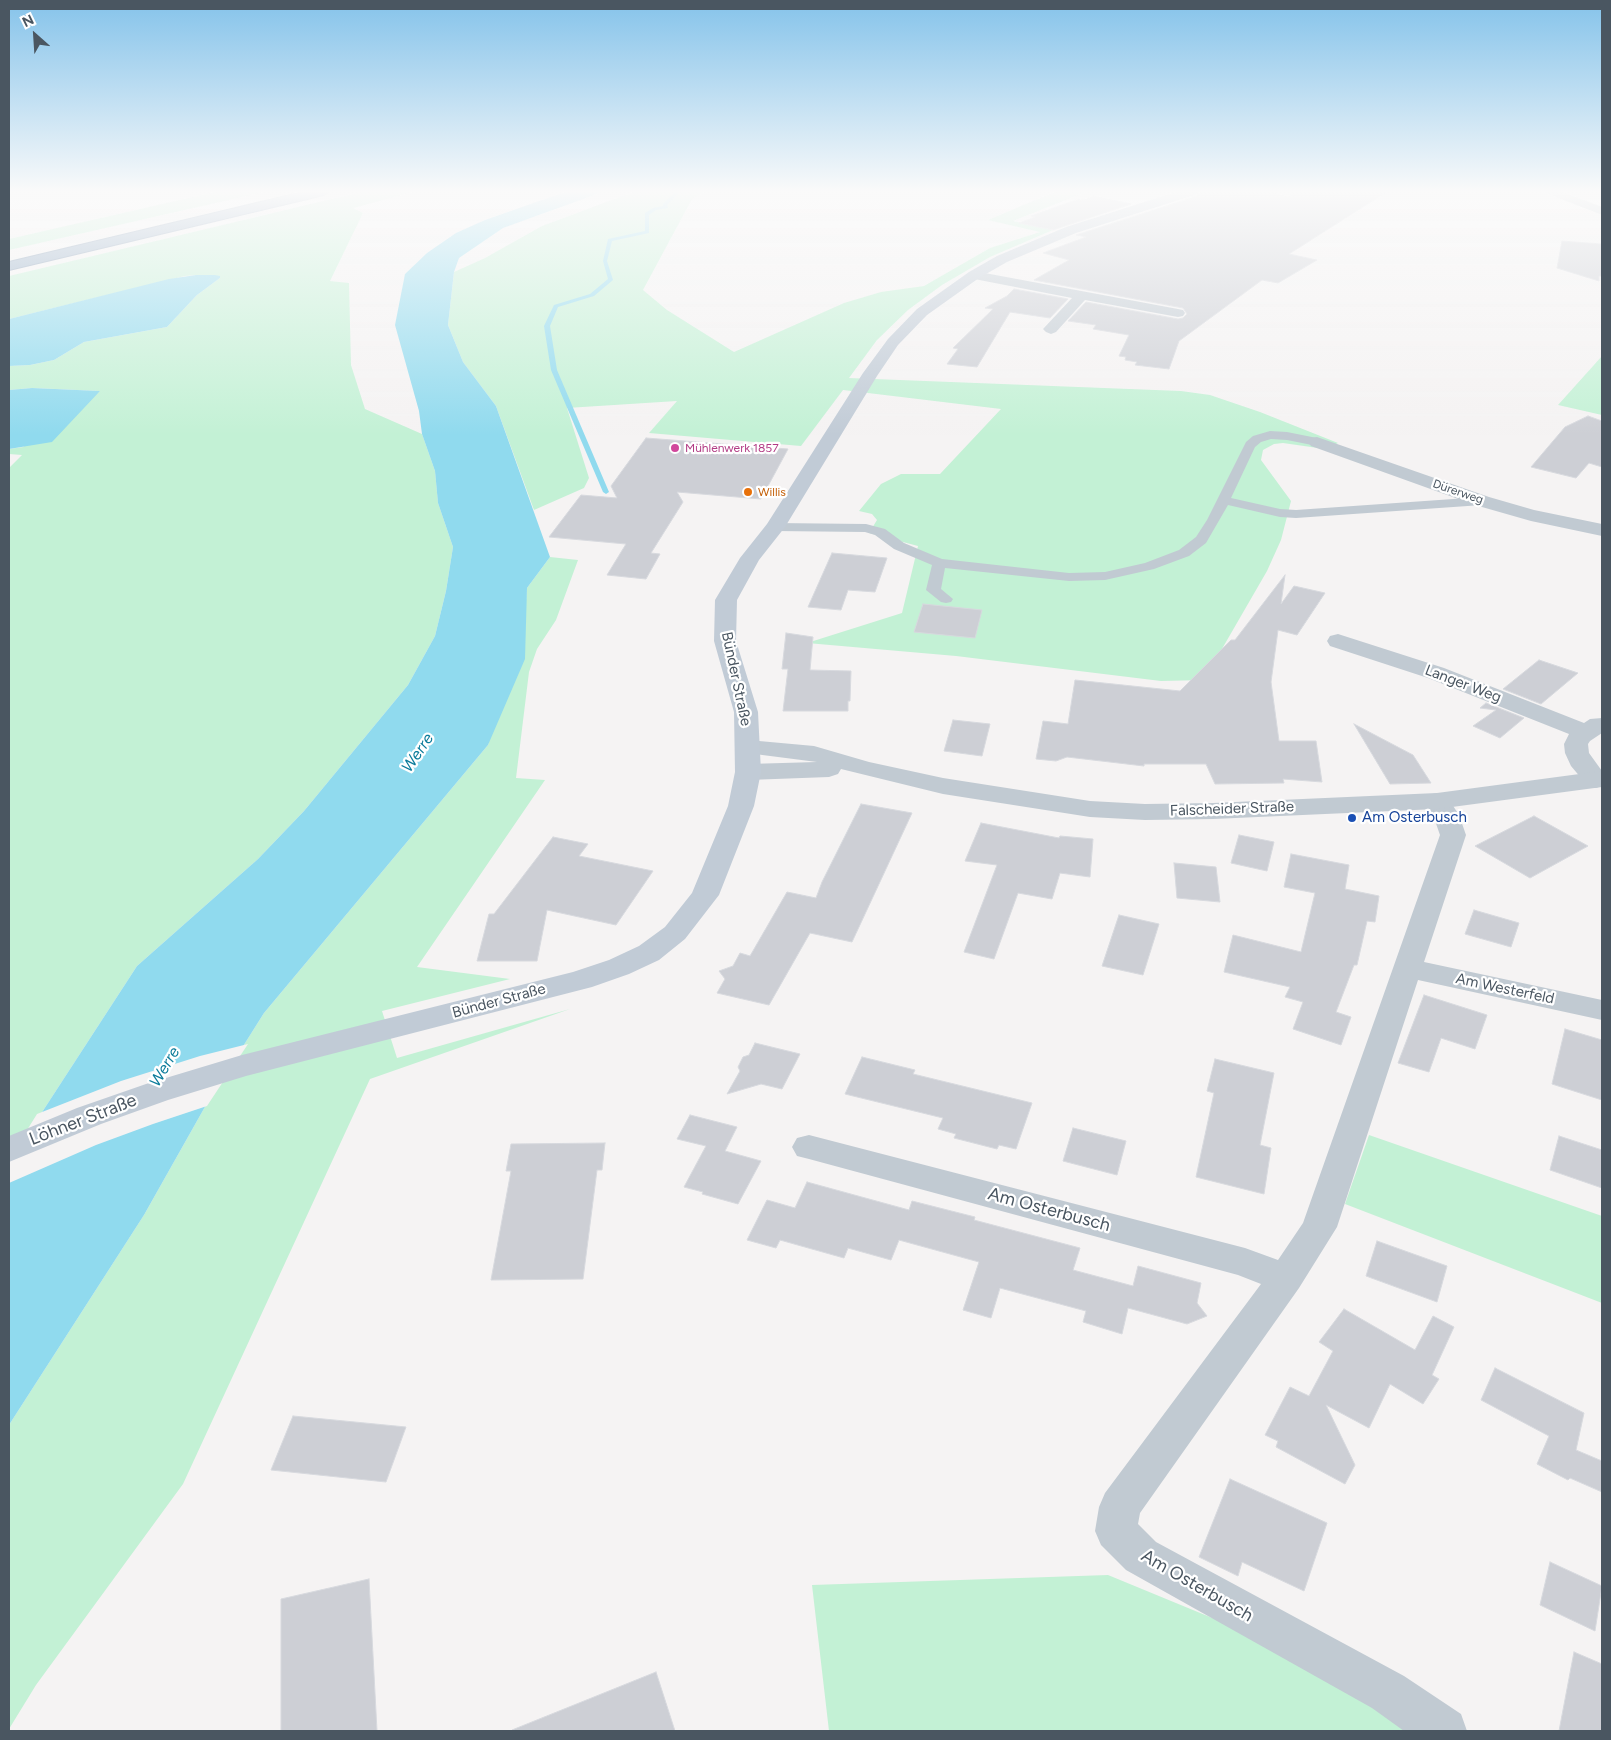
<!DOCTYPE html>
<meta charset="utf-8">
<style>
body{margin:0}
#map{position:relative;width:1611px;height:1740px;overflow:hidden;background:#f5f3f3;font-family:Figtree,sans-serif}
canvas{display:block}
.frame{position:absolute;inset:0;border:10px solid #4a5661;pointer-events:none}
.north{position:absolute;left:10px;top:10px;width:50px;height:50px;-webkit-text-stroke:4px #fff;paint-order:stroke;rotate:334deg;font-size:14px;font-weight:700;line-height:20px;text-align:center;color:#4a5661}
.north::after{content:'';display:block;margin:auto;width:18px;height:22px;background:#4a5661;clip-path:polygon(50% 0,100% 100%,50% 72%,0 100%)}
</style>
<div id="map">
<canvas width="1611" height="1740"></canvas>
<div class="frame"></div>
<div class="north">N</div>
</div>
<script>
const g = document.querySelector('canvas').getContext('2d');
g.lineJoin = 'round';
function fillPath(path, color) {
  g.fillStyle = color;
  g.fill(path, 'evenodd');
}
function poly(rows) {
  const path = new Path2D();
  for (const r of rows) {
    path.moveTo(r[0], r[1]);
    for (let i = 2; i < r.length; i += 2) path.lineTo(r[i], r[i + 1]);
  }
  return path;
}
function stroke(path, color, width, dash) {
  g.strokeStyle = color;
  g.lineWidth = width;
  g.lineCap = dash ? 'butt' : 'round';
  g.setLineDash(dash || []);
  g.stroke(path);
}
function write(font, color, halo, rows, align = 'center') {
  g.font = font + ' Figtree,sans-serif';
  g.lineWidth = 4.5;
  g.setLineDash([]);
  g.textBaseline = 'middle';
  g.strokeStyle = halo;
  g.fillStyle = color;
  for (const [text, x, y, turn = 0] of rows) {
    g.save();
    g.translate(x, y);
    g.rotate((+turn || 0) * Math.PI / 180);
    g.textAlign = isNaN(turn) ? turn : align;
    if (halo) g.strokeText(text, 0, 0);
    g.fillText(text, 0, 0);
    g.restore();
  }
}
const green = poly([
 [219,191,268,191,9,250,9,239],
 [365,191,416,191,353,208,363,213,330,281,349,283,351,365,365,409,422,434,435,471,438,503,453,547,446,591,435,636,408,685,304,811,258,859,137,966,9,1163,9,468,22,455,9,454,9,449,23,447,100,391,32,388,9,390,9,366,30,365,54,360,84,342,167,327,197,295,220,278,196,275,185,276,9,319,9,276],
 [636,191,706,191,692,199,643,290,667,310,734,352,844,303,881,292,924,286,990,248,1040,232,988,220,1057,191,1088,191,1013,221,1053,230,990,257,942,285,908,310,877,340,849,378,1181,391,1210,395,1260,412,1338,443,1325,449,1283,443,1274,444,1263,450,1261,460,1291,501,1281,540,1267,571,1204,680,1161,681,956,656,807,643,902,613,918,546,869,533,877,520,872,514,859,511,881,484,901,474,940,474,1001,409,843,390,801,446,649,433,677,401,567,408,589,478,584,488,534,510,496,406,463,362,448,325,454,272,485,258,542,226],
 [1602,356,1602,415,1558,405],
 [550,557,578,560,556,620,537,649,529,672,516,778,545,780,417,967,510,979,382,1011,397,1058,570,1009,370,1079,183,1484,36,1685,9,1729,9,1425,144,1215,206,1105,264,1013,488,745,525,613,527,588],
 [1369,1135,1602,1216,1602,1303,1345,1204],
 [1108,1575,1256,1636,1391,1711,1420,1731,829,1731,812,1585]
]);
const water = poly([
 [568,191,605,191,503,228,459,258,454,272,448,325,463,362,496,406,550,557,527,588,525,659,488,745,264,1013,206,1105,144,1215,9,1425,9,1163,137,966,258,859,304,811,408,685,435,636,446,591,453,547,438,503,435,471,422,434,419,411,395,325,405,274,427,253,456,233,485,220],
 [196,275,215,275,220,276,220,278,197,295,167,327,84,342,54,360,30,365,9,366,9,319,169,279],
 [32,388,100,391,52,442,9,449,9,390]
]);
const pier = poly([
 [248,1044,207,1106,153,1124,96,1145,9,1183,9,1159,37,1114,121,1081,200,1056]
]);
const stream = poly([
 [676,191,681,191,667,205,668,208,656,210,649,215,649,233,612,241,607,261,613,280,594,296,558,307,550,326,557,370,609,492,606,494,603,492,551,370,544,326,554,305,590,294,608,279,603,261,608,239,645,231,645,213,653,208,663,206,663,204,676,191]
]);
const building = poly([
 [1201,191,1265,191,1288,197,1298,191,1388,191,1289,254,1317,260,1278,283,1262,280,1179,341,1169,369,1135,365,1137,362,1125,360,1126,357,1119,356,1129,335,1093,329,1096,325,1068,321,1086,302,1178,319,1183,318,1187,314,1183,308,1034,280,1069,260,1043,253,1086,237,1076,235,1198,196,1201,191],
 [1094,196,1131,204,1053,230,1019,223,1035,217,1031,216,1079,199,1084,200,1094,196],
 [1562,241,1602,244,1602,276,1599,276,1599,281,1557,268,1562,241],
 [1014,289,1068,299,1050,318,1010,312,977,367,947,364,958,349,953,348,993,309,985,308,1007,296,1014,289],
 [1588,416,1602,421,1602,467,1589,463,1576,478,1531,467,1565,427,1588,416],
 [646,438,788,449,761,499,677,492,683,502,651,553,660,554,646,579,607,575,626,544,549,537,581,495,617,498,611,486,646,438],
 [832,553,887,558,875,592,848,590,841,610,808,607,832,553],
 [1285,575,1281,604,1294,586,1325,593,1297,635,1278,630,1271,682,1279,741,1316,741,1322,782,1283,779,1284,783,1215,784,1206,764,1144,764,1144,766,1067,757,1056,761,1036,759,1043,721,1068,724,1075,680,1180,691,1231,640,1235,640,1285,575],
 [923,604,982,610,975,638,914,632,923,604],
 [786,633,813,637,810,670,851,671,850,701,848,701,848,711,783,711,788,669,782,669,786,633],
 [1539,660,1578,673,1541,704,1503,689,1539,660],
 [1486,703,1524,718,1500,738,1473,726,1496,710,1480,708,1486,703],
 [953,720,990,724,982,756,944,751,953,720],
 [1354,724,1413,755,1431,783,1390,784,1354,724],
 [861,804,912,813,852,942,810,933,769,1005,717,993,725,979,719,971,733,966,740,953,750,956,787,892,816,898,822,882,861,804],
 [1534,816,1588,846,1530,878,1475,846,1534,816],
 [981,823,1059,838,1060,836,1093,839,1090,877,1060,873,1052,899,1018,893,994,959,964,952,997,865,965,861,981,823],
 [1239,835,1274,842,1267,871,1231,863,1239,835],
 [553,837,588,844,579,856,653,871,616,925,547,910,537,961,477,961,489,914,494,914,553,837],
 [1291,854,1349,865,1345,889,1379,896,1375,922,1367,921,1357,965,1354,965,1336,1012,1351,1017,1341,1045,1293,1029,1303,1002,1285,997,1290,987,1224,972,1233,935,1301,952,1315,893,1284,887,1291,854],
 [1174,863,1216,867,1220,902,1177,898,1174,863],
 [1474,910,1519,923,1511,947,1465,934,1474,910],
 [1119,915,1159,924,1143,975,1102,966,1119,915],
 [1424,995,1487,1015,1475,1049,1441,1038,1429,1072,1398,1063,1424,995],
 [1565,1029,1602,1040,1602,1100,1552,1084,1565,1029],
 [755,1043,800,1054,782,1089,761,1084,727,1094,740,1071,738,1067,743,1057,749,1055,755,1043],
 [862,1057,915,1070,913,1074,1032,1103,1016,1149,999,1145,997,1149,954,1138,956,1134,938,1129,943,1118,845,1094,862,1057],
 [1215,1059,1274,1073,1260,1145,1271,1148,1264,1194,1196,1177,1214,1093,1207,1091,1215,1059],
 [690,1115,737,1127,725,1151,761,1161,738,1204,702,1194,703,1192,684,1187,706,1146,677,1139,690,1115],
 [1073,1128,1126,1141,1117,1175,1063,1161,1073,1128],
 [1559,1136,1602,1150,1602,1188,1550,1170,1559,1136],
 [605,1143,602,1170,597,1170,583,1279,491,1280,511,1171,506,1171,511,1144,605,1143],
 [807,1182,909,1210,912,1201,975,1217,974,1220,1080,1248,1073,1270,1133,1286,1138,1266,1201,1283,1197,1303,1207,1316,1187,1324,1128,1308,1122,1334,1083,1322,1086,1311,1000,1288,991,1318,963,1310,979,1262,899,1240,891,1260,848,1248,844,1258,780,1240,776,1248,747,1240,767,1200,795,1208,807,1182],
 [1377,1241,1447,1266,1437,1302,1366,1276,1377,1241],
 [1344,1309,1415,1350,1433,1316,1454,1327,1432,1375,1439,1379,1423,1404,1390,1384,1369,1428,1326,1405,1355,1465,1345,1484,1276,1447,1278,1441,1265,1435,1290,1387,1309,1396,1333,1351,1319,1342,1344,1309],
 [1495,1368,1584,1413,1576,1450,1602,1461,1602,1492,1570,1478,1568,1480,1537,1464,1549,1436,1481,1400,1495,1368],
 [293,1416,406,1427,386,1482,271,1470,293,1416],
 [1230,1479,1327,1523,1304,1591,1242,1562,1238,1576,1199,1557,1230,1479],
 [1550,1562,1602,1586,1595,1631,1540,1605,1550,1562],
 [369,1579,377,1731,281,1731,281,1599,369,1579],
 [1574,1652,1602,1664,1602,1731,1559,1731,1574,1652],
 [656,1672,675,1731,512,1731,512,1730,656,1672]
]);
const service = poly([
 [1270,431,1287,432,1317,438,1323,442,1317,446,1287,440,1271,439,1261,442,1255,447,1231,498,1280,509,1296,510,1482,497,1489,501,1482,505,1296,518,1280,517,1228,505,1206,543,1189,556,1154,569,1105,580,1069,581,945,568,941,589,953,599,951,602,946,603,941,602,926,590,932,565,894,549,875,535,865,532,775,531,768,527,775,523,866,524,885,529,904,543,942,559,1069,573,1105,572,1145,563,1179,550,1196,537,1207,520,1246,442,1253,436,1270,431]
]);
const minor = poly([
 [1541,191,1560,191,1602,207,1602,215,1541,191],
 [974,271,1178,309,1183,310,1185,313,1183,316,1178,317,1085,300,1056,332,1051,334,1046,332,1043,329,1072,298,969,278,967,275,974,271],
 [1317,437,1489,497,1534,510,1602,524,1602,536,1531,521,1475,505,1311,446,1308,442,1311,438,1317,437],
 [1338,634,1444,668,1584,723,1590,719,1602,718,1602,733,1590,741,1588,744,1589,753,1602,771,1602,786,1596,788,1587,785,1571,766,1565,753,1564,744,1569,734,1428,678,1330,646,1327,641,1330,636,1338,634],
 [1437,793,1446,795,1459,815,1466,835,1424,962,1602,1000,1602,1020,1418,980,1337,1227,1299,1288,1140,1513,1138,1524,1156,1542,1404,1676,1461,1714,1467,1731,1404,1731,1372,1708,1126,1570,1101,1545,1095,1531,1099,1507,1105,1493,1261,1284,1238,1275,809,1159,797,1156,792,1147,797,1138,809,1135,1245,1248,1278,1260,1303,1223,1440,835,1433,815,1424,801,1428,795,1437,793]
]);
const tertiary = poly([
 [748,740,814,746,869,762,943,778,1090,801,1145,804,1213,803,1437,793,1602,771,1602,787,1437,809,1213,819,1145,820,1090,817,943,794,841,769,838,774,829,777,748,780,739,777,735,772,739,767,748,764,817,762,739,752,736,747,739,742,748,740]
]);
const secondary = poly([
 [1179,191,1199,191,1197,194,1076,233,1007,262,979,278,927,315,898,345,877,376,785,527,759,560,737,600,736,641,758,712,761,772,754,806,719,895,685,939,659,960,629,974,592,987,246,1076,168,1100,101,1124,9,1162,9,1136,77,1108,146,1084,242,1055,573,972,609,960,639,946,665,927,692,893,728,806,735,772,734,712,714,641,715,600,740,558,767,524,863,373,888,339,917,309,969,272,997,256,1066,227,1179,191]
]);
const motorway = poly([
 [307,191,330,191,324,195,9,270,9,262,307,191]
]);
const markers = [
 [675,448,5,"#d1479c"],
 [748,492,5,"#e8710a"],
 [1352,818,5,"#1a4fb4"]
];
const farHotelnames = [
 ["Mühlenwerk 1857",685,448]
];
const farFoodnames = [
 ["Willis",758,492]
];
const farStreetnames = [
 ["Dürerweg",1458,492,19]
];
const streetNames = [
 ["Bünder Straße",736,679,78],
 ["Langer Weg",1463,684,21],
 ["Falscheider Straße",1232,809,-2],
 ["Am Westerfeld",1505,989,12],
 ["Bünder Straße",499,1001,-15]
];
const transitNames = [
 ["Am Osterbusch",1362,818]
];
const waterNames = [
 ["Werre",418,753,-56],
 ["Werre",165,1067,-59]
];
const nearStreetnames = [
 ["Löhner Straße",83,1120,-21],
 ["Am Osterbusch",1049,1210,15],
 ["Am Osterbusch",1197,1586,30]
];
fillPath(green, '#c3f1d5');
fillPath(water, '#90daee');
fillPath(pier, '#f5f3f3');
fillPath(stream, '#90daee');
fillPath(building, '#cdcfd5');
stroke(building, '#d7d9de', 1);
stroke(motorway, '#7690ad', 2);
fillPath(service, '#c1cad2');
fillPath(minor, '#c1cad2');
fillPath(tertiary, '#c1cad2');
fillPath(secondary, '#c1cbd6');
fillPath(motorway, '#8ba5c1');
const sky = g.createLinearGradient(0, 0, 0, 435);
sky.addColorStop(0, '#85c3ea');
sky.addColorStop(0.44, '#fafafa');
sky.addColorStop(1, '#fafafa00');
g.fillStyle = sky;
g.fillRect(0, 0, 1611, 435);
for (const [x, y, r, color] of markers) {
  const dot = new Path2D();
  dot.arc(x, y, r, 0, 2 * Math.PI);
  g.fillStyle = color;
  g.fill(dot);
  stroke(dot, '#fff', 2);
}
write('12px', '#b23c85', '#fff', farHotelnames, 'left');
write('12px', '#c56008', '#fff', farFoodnames, 'left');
write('12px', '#4a5661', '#fff', farStreetnames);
write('15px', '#4a5661', '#fff', streetNames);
write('15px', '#164399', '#fff', transitNames, 'left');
write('italic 16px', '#0c7c9b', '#fff', waterNames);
write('18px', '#4a5661', '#fff', nearStreetnames);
</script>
